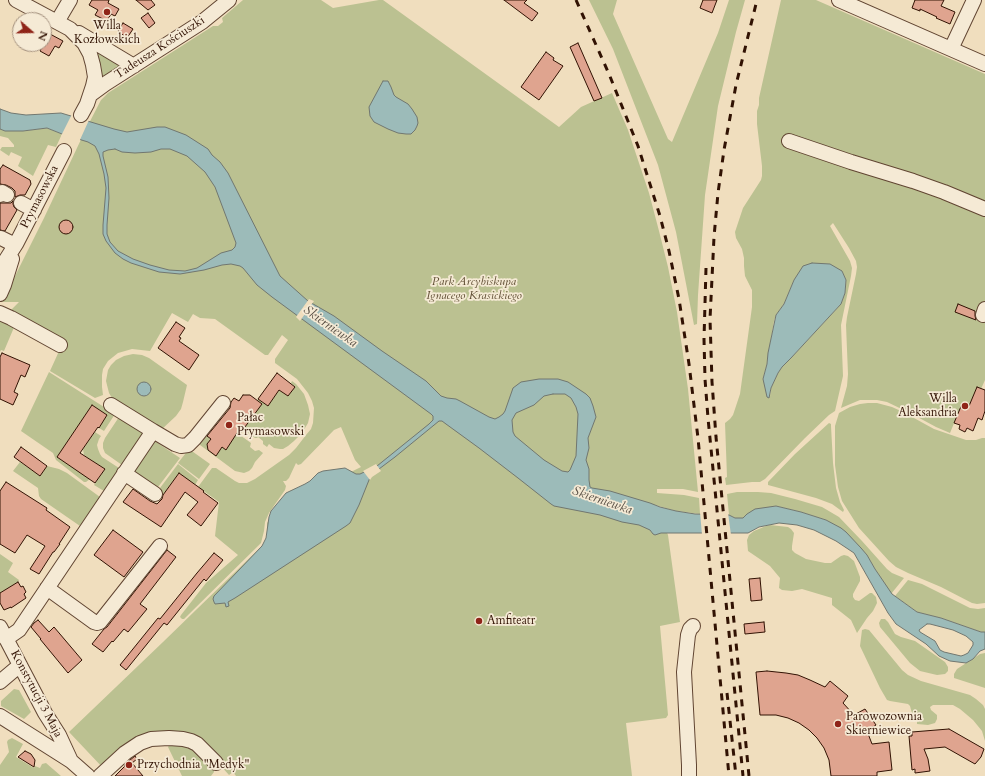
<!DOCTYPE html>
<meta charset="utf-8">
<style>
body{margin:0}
#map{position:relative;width:985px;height:776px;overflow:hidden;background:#f0debe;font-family:Cardo,serif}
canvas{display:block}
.north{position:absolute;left:12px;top:12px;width:40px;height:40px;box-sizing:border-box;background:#f5ead5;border:1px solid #a79481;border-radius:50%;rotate:110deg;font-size:11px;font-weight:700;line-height:16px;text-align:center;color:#311203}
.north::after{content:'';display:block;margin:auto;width:14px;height:18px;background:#8f2418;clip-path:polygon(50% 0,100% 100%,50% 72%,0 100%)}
</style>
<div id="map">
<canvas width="985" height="776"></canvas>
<div class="north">N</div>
</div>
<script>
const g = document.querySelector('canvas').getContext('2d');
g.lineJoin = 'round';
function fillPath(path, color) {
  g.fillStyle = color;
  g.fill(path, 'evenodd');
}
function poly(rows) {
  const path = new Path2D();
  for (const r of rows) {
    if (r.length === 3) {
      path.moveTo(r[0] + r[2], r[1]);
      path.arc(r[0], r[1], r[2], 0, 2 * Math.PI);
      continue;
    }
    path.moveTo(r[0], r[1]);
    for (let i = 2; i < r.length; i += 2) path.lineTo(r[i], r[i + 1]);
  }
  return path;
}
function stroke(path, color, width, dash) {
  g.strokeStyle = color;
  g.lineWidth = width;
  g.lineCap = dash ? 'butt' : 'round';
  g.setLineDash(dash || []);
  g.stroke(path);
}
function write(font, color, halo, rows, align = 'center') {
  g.font = font + ' Cardo,serif';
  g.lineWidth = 3.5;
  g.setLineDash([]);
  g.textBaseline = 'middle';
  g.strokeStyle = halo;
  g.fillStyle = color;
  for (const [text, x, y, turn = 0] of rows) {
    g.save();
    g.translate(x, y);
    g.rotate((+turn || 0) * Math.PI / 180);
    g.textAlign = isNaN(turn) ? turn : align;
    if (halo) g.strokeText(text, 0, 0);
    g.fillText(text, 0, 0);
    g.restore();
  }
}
const green = poly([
 [243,0,321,0,333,8,379,0,383,0,559,127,581,107,612,93,628,130,649,193,659,231,668,267,677,312,688,389,698,492,683,489,657,489,657,493,684,495,699,498,700,514,676,511,655,505,668,535,680,622,660,626,668,715,666,718,626,723,632,776,236,776,233,772,229,775,200,743,152,736,104,769,69,732,163,642,267,541,267,523,277,508,361,467,355,460,341,427,334,430,301,464,298,465,296,463,289,478,286,481,283,481,286,486,285,490,278,500,269,513,265,522,264,531,261,543,259,545,184,619,182,619,180,617,181,615,206,583,238,555,215,536,219,502,198,487,212,468,216,468,235,481,239,483,247,483,255,479,289,455,296,448,306,435,311,429,313,423,314,408,312,401,308,393,297,379,275,363,275,359,288,340,282,335,268,355,265,355,215,319,200,318,193,314,188,322,172,313,150,351,132,349,118,353,108,361,103,369,102,375,102,387,103,395,95,398,50,371,60,349,10,311,19,302,2,302,44,218,85,131,101,100,108,93,213,26,218,26,223,22,222,18],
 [589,0,617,0,613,14,668,139,672,142,718,33,729,0,745,0,736,32,718,106,705,195,698,295,697,324,694,325,676,232,658,165,613,49],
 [781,0,816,0,985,74,985,305,979,321,980,322,983,318,985,314,985,380,981,389,975,409,962,404,950,433,936,427,910,413,887,402,877,400,860,400,841,408,847,386,848,374,846,325,847,317,856,274,857,267,856,261,849,248,833,223,830,226,850,261,852,268,851,276,841,325,843,376,835,411,829,415,805,438,765,479,760,482,752,482,726,485,725,478,727,477,725,423,730,419,733,415,740,394,752,307,752,290,745,276,744,266,744,258,742,249,736,238,735,232,743,208,761,180,762,176,762,166,757,124,757,111,759,105,759,98],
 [842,271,846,280,845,293,841,304,791,358,782,367,778,373,771,388,770,396,763,379,767,364,774,321,776,315,784,304,794,280],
 [98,52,120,64,120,67,106,76,102,76,101,66,97,53],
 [47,128,62,134,56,147,48,145,33,176,18,166,22,157,11,152,9,156,0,150,2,147,14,147,14,145,8,138,0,136,0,129,5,131,23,131],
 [0,319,15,325,4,351,1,350,0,352],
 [133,354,142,355,149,358,187,385,183,402,181,409,176,416,161,430,115,403,109,393,106,381,108,370,111,365,116,360,124,356],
 [49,372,115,414,104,431,99,428,107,415,92,405,57,457,90,479,86,482,84,482,56,460,53,453,21,431],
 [292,381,296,384,304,394,308,405,310,414,308,423,302,433,294,441,288,446,283,449,280,449,274,448,269,444,267,447,263,444,263,441,258,437,257,438,255,438,241,428,248,423,255,414,254,412,254,405,258,399,268,406,279,390,288,396,295,387,291,383],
 [868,403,877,403,892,407,903,412,934,429,966,440,976,440,982,438,985,438,985,603,977,604,972,603,941,587,908,573,896,567,889,561,859,528,842,501,838,487,835,465,835,426,839,413,850,407,860,404],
 [119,417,143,433,122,465,105,453,103,448,103,443,105,438],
 [829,423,831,424,831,426,833,463,836,488,840,502,844,510,843,512,832,504,816,498,768,485,768,482,795,454],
 [213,425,214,426,207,436,211,439,210,451,216,456,219,451,221,446,226,449,237,433,251,443,250,447,255,451,259,450,263,453,255,462,252,468,249,471,244,473,235,471,200,445,199,444],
 [95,432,101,436,99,439,97,445,98,449,100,454,102,457,119,468,104,491,94,485,105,469,84,455,83,449],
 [153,440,180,458,155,491,132,473],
 [189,449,210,464,199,479,178,463],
 [20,462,40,476,47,466,59,469,67,473,100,497,80,526,41,499,39,496,38,488,13,471],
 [178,464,198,480,195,485,179,473,159,500,158,494,157,492],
 [737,492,758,492,771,493,795,499,822,507,839,517,862,541,887,569,892,573,904,578,891,594,875,569,867,555,826,520,801,512,776,506,747,514,743,518,735,518,729,515,727,494],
 [770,525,788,527,791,529,794,533,792,546,792,550,795,553,806,559,825,563,831,563,841,556,844,555,848,556,854,561,860,577,860,581,853,594,853,597,855,600,859,601,870,593,872,593,876,597,877,603,873,611,867,618,857,633,851,620,832,605,832,598,802,589,792,591,782,590,779,588,780,578,770,566,748,551,747,540,749,535,754,531,766,526],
 [0,554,13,563,8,572,19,580,18,582,0,593],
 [908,580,922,584,970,608,978,609,985,608,985,632,981,632,941,618,917,612,895,596],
 [881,619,885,619,888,622,895,634,901,637,915,641,945,662,948,667,948,671,945,674,937,675,920,671,910,663,880,627,879,623],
 [865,629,869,630,902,670,908,675,921,681,970,695,976,699,983,705,985,709,985,741,982,731,973,720,960,709,953,705,933,705,930,707,931,710,937,715,937,719,935,723,928,725,917,724,917,720,913,717,910,706,908,704,890,701,887,700,880,688,860,646,862,630],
 [985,653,985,688,954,678,954,674,957,669,980,654],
 [14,689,19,690,31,712,24,719,1,706,1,701],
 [12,738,23,744,16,757,34,768,35,766,40,768,42,764,46,763,61,776,0,776,0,765,9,752,7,742,8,740],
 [184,742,213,765,214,772,211,776,182,776,168,747,170,744]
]);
const water = poly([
 [383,81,388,81,391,87,394,95,396,97,408,104,412,109,417,117,418,123,417,126,415,130,411,134,406,134,398,133,388,129,374,122,370,116,369,107,383,81],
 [0,109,11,113,26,115,61,113,114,129,127,132,157,127,165,127,186,135,208,149,212,155,220,162,228,173,280,276,308,301,334,316,382,351,426,381,441,396,447,398,456,399,460,401,489,417,495,419,499,417,503,414,505,411,513,388,521,382,539,379,558,379,568,382,586,394,590,398,593,406,596,417,588,438,589,448,586,460,589,469,589,480,590,487,592,488,610,491,650,503,660,507,676,511,695,514,729,515,735,518,743,518,747,514,755,509,776,506,801,512,826,520,841,528,846,532,861,548,867,555,875,569,892,594,917,612,941,618,981,632,985,632,985,649,980,651,973,659,966,663,950,661,939,656,926,644,896,624,888,613,854,553,836,541,814,530,797,525,779,523,759,527,748,533,661,533,655,535,653,534,650,530,639,525,622,522,600,515,554,506,551,504,518,478,479,448,446,424,442,421,439,421,395,457,371,475,359,505,350,523,346,526,235,598,228,602,229,606,226,607,225,603,215,604,214,602,213,599,214,596,262,546,266,538,269,517,271,511,286,493,305,484,310,481,318,473,323,471,345,468,356,474,360,474,377,466,429,424,433,420,433,416,431,414,272,297,257,285,243,268,240,266,231,264,222,265,204,270,180,274,159,272,131,263,123,259,115,253,106,241,103,234,103,225,106,188,104,174,99,154,95,146,88,142,62,134,47,128,23,131,5,131,0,129,0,109],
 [115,149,122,152,135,153,151,152,161,149,170,149,187,156,205,172,215,187,236,243,235,247,232,250,221,253,197,268,185,271,169,270,150,265,133,259,118,251,110,242,107,234,107,225,109,198,108,177,103,156,103,152,108,150,115,149],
 [553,394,565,394,571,398,576,407,578,414,576,456,570,470,568,472,562,471,544,460,515,436,513,432,512,420,516,413,534,405,544,396,553,394],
 [927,624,930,624,953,630,966,636,973,642,973,645,968,653,964,655,961,656,944,652,940,650,935,641,920,632,919,630,927,624],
 [812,263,830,264,842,271,846,280,845,293,841,304,791,358,782,367,778,373,771,388,769,398,767,397,763,379,767,364,768,353,776,315,784,304,794,280,803,266,812,263],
 [144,389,7]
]);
const pier = poly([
 [72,114,89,120,79,142,61,136],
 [309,299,314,301,300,321,296,317],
 [376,464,381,471,372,477,370,480,363,471],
 [700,512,728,513,731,535,702,535]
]);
const building = poly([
 [92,0,109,0,108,3,119,9,115,16,111,14,107,21,95,15,98,10,89,5,92,0],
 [136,0,151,0,155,5,148,10,136,0],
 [504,0,527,0,524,3,538,13,532,21,504,0],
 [703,0,717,0,712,13,700,8,703,0],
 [915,0,944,0,941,6,955,12,950,24,936,18,937,17,920,9,920,11,912,8,915,0],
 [148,13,155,23,149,28,141,18,148,13],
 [123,23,133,29,127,38,118,31,123,23],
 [44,31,50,34,63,41,59,48,55,46,49,56,40,51,41,49,31,44,44,44,44,31],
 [578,43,602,98,594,101,570,47,578,43],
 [546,52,554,58,553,60,563,66,539,100,521,87,546,52],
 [3,165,30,180,31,184,25,195,20,195,15,197,15,191,12,188,6,185,0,184,0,169,3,165],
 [13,201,13,204,14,207,17,210,5,231,0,230,0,203,11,203,13,201],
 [66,227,7],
 [958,304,975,311,975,316,976,320,955,312,958,304],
 [176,322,185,328,179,337,181,338,179,341,199,355,189,370,158,348,176,322],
 [2,353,30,365,25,377,21,375,14,392,18,394,13,405,0,399,0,357,2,353],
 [277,373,295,387,288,396,279,390,268,406,258,399,277,373],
 [977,387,985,390,985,411,982,420,978,418,973,431,967,428,965,432,959,429,960,425,954,423,962,404,969,406,977,387],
 [243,395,250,395,262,404,239,435,237,433,226,450,222,447,216,456,208,450,207,444,211,439,207,436,230,408,231,402,234,398,239,401,243,395],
 [92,405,107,415,99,428,98,427,80,453,105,469,95,483,57,457,92,405],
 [21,447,47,466,40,476,14,457,21,447],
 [179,473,204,491,203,492,218,503,201,526,187,515,198,502,185,492,161,527,123,502,133,489,150,501,157,504,162,499,163,495,179,473],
 [6,482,47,508,46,510,70,527,59,544,60,544,54,552,53,552,39,574,30,569,45,546,27,535,15,553,0,544,0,491,6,482],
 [113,530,143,552,124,577,94,555,113,530],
 [167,550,176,557,140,604,147,609,128,632,124,629,113,642,112,641,103,652,92,644,104,629,107,627,167,550],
 [214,553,223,560,206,581,204,579,167,625,164,623,126,670,120,665,158,618,160,619,197,573,214,553],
 [760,578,762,600,751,601,749,579,760,578],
 [18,582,21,587,23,586,26,592,24,594,26,598,11,608,11,607,4,610,0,603,0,593,18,582],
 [38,620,49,632,54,627,82,660,68,673,40,639,41,639,31,627,34,623,38,620],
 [764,622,765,632,745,634,744,624,764,622],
 [767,671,786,673,798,675,810,680,825,687,830,681,848,696,843,703,854,715,865,709,876,725,867,731,872,744,889,742,892,770,877,772,877,776,831,776,829,760,824,748,817,738,809,730,799,723,788,718,776,715,760,715,756,672,767,671],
 [949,729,984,749,981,757,975,764,945,747,924,749,928,759,930,771,915,773,915,769,912,770,909,736,912,736,912,732,949,729],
 [25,751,31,754,35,760,34,767,18,757,25,751],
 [135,756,137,759,132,763,143,776,115,776,125,766,124,765,135,756]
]);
const minor = poly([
 [16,0,70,29,84,43,90,54,93,65,95,77,93,86,87,104,81,115],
 [839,0,985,64],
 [57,22,70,0],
 [79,33,134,66],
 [951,49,974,0],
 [90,95,105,84,202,22,229,0],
 [789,141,851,162,913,181,944,192,985,209],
 [0,195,2,192,7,195],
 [21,203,34,210],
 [1,238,9,242,16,244],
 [0,269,16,244,64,151],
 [0,294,4,285,12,259],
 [0,313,11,318,60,345],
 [983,315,985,309],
 [111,405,153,431],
 [124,473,155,494],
 [47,588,94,622,97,623,100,622,160,546],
 [0,627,45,713,59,735,71,761],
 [6,639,19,630,153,431,175,444,181,446,188,445,195,438,223,403],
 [0,682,20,665],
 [0,716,60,754,71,761,88,776],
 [100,776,125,753,140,743,151,739,169,738,183,739,191,741,197,744,216,763],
 [689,776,689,765,684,672,688,635,690,629,693,626]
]);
const rail = poly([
 [576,0,609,74,638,146,660,216,669,251,679,299,689,364,698,438,729,776],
 [706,268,704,339,705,379,708,418,743,776],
 [727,693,736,776],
 [749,776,716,437,712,382,710,319,714,237,718,193,724,150,736,85,757,0]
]);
const markers = [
 [107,12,4,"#8f2418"],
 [965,406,4,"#8f2418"],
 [229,425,4,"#8f2418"],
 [479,621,4,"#8f2418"],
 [838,724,4,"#8f2418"],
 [129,765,4,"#8f2418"]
];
const poiNames = [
 ["Willa",107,26,"center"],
 ["Kozłowskich",107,40,"center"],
 ["Willa",957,399,"right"],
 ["Aleksandria",957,413,"right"],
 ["Pałac",237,418],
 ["Prymasowski",237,432],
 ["Amfiteatr",487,621],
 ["Parowozownia",846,717],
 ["Skierniewice",846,731],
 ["Przychodnia \"Medyk\"",137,765]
];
const streetNames = [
 ["Tadeusza Kościuszki",160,48,-33],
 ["Prymasowska",40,197,-63],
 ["Konstytucji 3 Maja",36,694,62]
];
const parkNames = [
 ["Park Arcybiskupa",474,282],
 ["Ignacego Krasickiego",474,296]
];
const waterNames = [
 ["Skierniewka",330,327,35],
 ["Skierniewka",602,501,19]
];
fillPath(green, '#bbc191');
fillPath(water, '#9cbbb9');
stroke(water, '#717770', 1);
fillPath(pier, '#f0debe');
fillPath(building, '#dfa48f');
stroke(building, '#311203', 1);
stroke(minor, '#614532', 16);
stroke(minor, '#f5ead5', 14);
stroke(rail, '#311203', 3, [7, 7]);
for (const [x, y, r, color] of markers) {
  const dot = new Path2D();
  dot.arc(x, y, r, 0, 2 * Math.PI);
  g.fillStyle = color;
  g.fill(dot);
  stroke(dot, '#f5ead5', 1.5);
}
write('12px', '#311203', '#f5ead5', poiNames, 'left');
write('12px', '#311203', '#f5ead5', streetNames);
write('italic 12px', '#614f35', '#f5ead5', parkNames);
write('italic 13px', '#564d43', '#f5ead5', waterNames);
</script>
